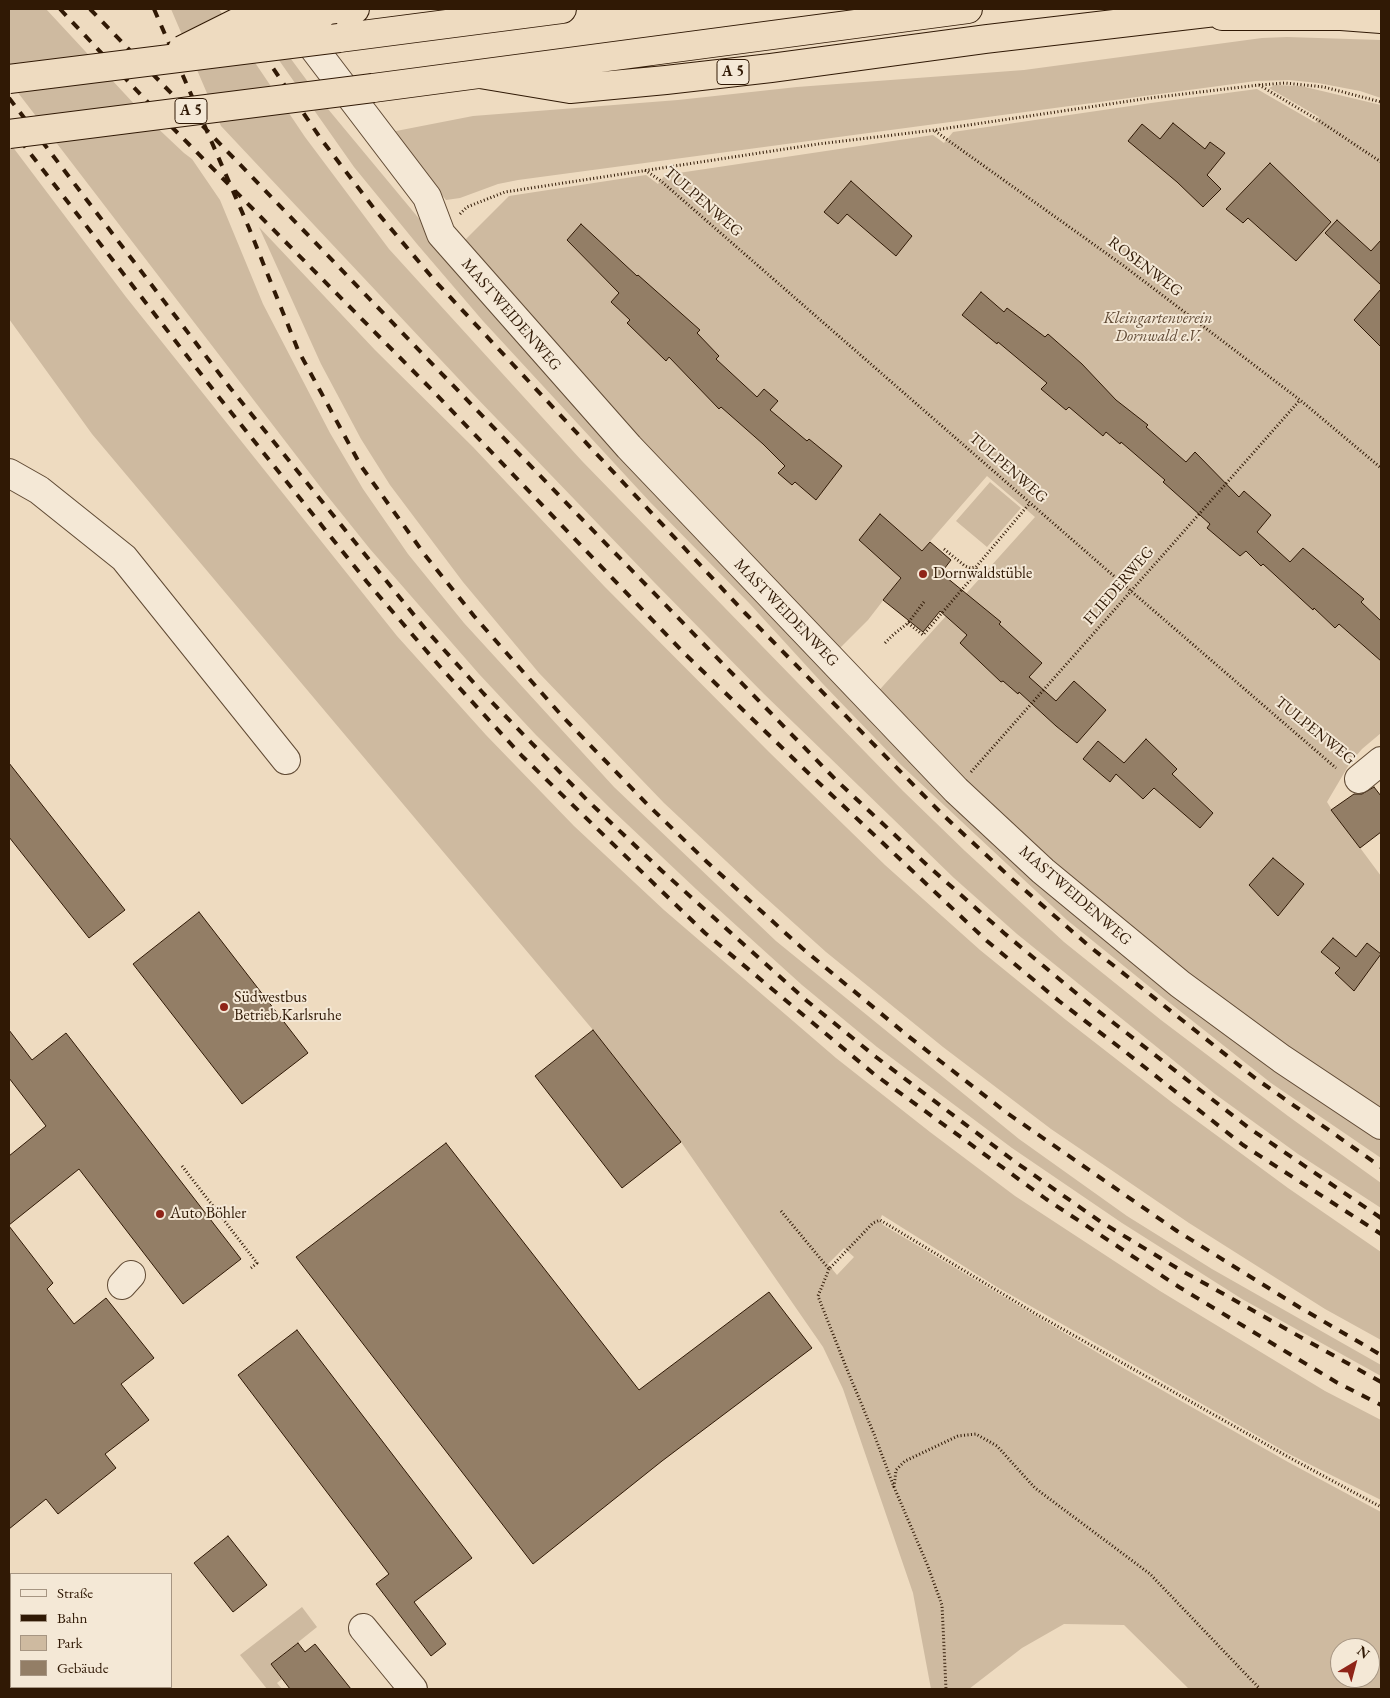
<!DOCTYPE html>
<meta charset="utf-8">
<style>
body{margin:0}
#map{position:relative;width:1390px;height:1698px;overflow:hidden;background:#eedbc0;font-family:"EB Garamond",serif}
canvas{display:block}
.frame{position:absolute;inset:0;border:10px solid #301905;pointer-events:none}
.legend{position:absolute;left:10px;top:1573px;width:162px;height:115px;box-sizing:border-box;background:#f4e8d6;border:1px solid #a69582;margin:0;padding:6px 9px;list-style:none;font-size:15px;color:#301905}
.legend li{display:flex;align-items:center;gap:10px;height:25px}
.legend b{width:25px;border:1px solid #a69582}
.north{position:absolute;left:1330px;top:1638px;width:50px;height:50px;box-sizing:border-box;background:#f4e8d6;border:1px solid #a69582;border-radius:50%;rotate:37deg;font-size:14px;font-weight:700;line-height:20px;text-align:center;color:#301905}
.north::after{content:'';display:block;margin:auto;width:18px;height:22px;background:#8f2418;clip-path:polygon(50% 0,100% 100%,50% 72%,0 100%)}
</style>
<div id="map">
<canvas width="1390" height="1698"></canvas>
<div class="frame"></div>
<ul class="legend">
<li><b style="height:6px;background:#f4e8d6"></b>Straße</li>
<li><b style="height:6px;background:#301905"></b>Bahn</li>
<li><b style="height:14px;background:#cebaa0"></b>Park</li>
<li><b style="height:14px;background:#937e66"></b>Gebäude</li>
</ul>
<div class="north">N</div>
</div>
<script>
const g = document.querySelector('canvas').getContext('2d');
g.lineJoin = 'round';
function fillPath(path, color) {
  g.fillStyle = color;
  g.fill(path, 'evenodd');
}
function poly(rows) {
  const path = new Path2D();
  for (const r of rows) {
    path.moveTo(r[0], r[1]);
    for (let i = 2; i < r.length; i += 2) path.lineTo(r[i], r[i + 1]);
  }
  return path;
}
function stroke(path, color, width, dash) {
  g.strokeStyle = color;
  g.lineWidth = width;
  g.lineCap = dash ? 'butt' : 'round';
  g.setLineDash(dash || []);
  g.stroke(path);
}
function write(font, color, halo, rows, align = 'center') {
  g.font = font + ' "EB Garamond",serif';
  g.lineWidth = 4;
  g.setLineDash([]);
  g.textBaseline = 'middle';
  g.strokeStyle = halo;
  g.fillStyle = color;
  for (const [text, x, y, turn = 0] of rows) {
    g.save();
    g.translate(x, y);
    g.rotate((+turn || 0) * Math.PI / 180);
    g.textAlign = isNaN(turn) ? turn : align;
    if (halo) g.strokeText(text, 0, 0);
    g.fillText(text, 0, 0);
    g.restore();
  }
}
const green = poly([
 [9,9,46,9,150,121,184,153,192,159,220,200,263,304,330,433,363,489,408,554,464,623,614,787,776,941,1019,1139,1127,1216,1212,1269,1381,1365,1381,1376,1242,1299,1122,1223,1012,1148,877,1047,802,985,696,889,610,808,536,735,479,674,370,549,325,493,9,81],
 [171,9,219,9,305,137,389,249,582,461,903,791,965,851,1064,942,1161,1020,1288,1116,1381,1183,1381,1208,1298,1154,1215,1094,1017,934,954,878,764,694,653,581,471,392,221,126],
 [243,9,254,9,328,109,426,227,830,674,877,729,915,767,1381,1131,1381,1158,1271,1083,1161,996,1067,920,901,765,823,684,750,604,650,502,483,321,417,244,354,167],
 [1287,37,1381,40,1381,98,1360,91,1318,83,1289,80,1256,81,518,180,498,184,460,198,446,200,391,132,473,116,678,100,797,87,1024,70,1262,38],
 [1275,85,1301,86,1381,105,1381,733,1362,749,1350,763,1327,802,1332,810,1381,876,1381,1116,1169,968,961,783,874,696,1035,517,987,476,919,554,868,620,833,655,460,245,509,196,646,175,658,184,665,175,933,135,944,143,953,132,1151,103,1257,89,1316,123,1319,117,1269,88],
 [9,142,126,297,397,636,486,735,574,826,664,910,836,1058,930,1132,1015,1196,1160,1291,1325,1391,1381,1420,1381,1500,1291,1455,1134,1365,997,1287,882,1215,880,1220,883,1225,1125,1369,1288,1462,1381,1512,1381,1689,1189,1689,1124,1625,1064,1624,1022,1648,969,1689,931,1689,913,1593,843,1389,823,1347,681,1142,593,1030,92,434,9,319],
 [844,1248,854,1257,837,1275,828,1264],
 [1340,1648,1370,1648,1370,1678,1340,1678],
 [259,227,375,350,473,447,604,586,769,752,885,865,980,950,1066,1020,1174,1104,1288,1188,1381,1252,1381,1340,1325,1309,1189,1223,1051,1129,943,1047,826,952,757,890,664,803,539,673,463,582,390,485,361,439,321,364],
 [990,482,1021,508,987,547,956,521],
 [302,1607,317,1627,271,1664,282,1679,277,1683,282,1689,267,1689,240,1655]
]);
const building = poly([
 [1173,123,1205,149,1210,142,1225,153,1207,175,1221,189,1203,207,1177,182,1128,141,1142,124,1160,139,1173,123],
 [1270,163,1331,222,1296,261,1248,218,1243,223,1226,209,1270,163],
 [851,181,912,236,896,256,847,214,838,224,824,212,851,181],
 [1337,220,1371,251,1381,240,1381,285,1325,233,1337,220],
 [581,224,637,276,638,275,700,330,697,333,719,356,716,359,757,397,764,389,778,401,770,410,807,441,809,439,842,466,816,500,795,482,792,485,778,473,785,466,763,444,721,407,719,409,669,357,666,361,627,323,630,320,611,302,619,293,567,240,581,224],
 [1381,289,1381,347,1354,320,1381,289],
 [981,292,1004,312,1007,308,1045,337,1048,334,1082,364,1116,400,1148,425,1146,427,1186,462,1195,452,1239,497,1244,491,1271,515,1257,532,1290,562,1303,548,1364,599,1361,602,1381,621,1381,661,1339,624,1335,628,1314,608,1313,610,1263,564,1261,566,1246,551,1240,556,1207,528,1210,524,1163,482,1165,480,1121,442,1120,444,1106,432,1103,436,1069,407,1066,410,1041,389,1047,383,998,342,997,344,962,315,981,292],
 [880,514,922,551,930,542,951,560,941,573,1001,622,999,624,1042,663,1029,677,1056,701,1074,681,1106,710,1077,743,1056,726,1019,692,1018,694,1003,681,1001,682,960,643,967,635,940,611,923,632,883,600,901,578,859,540,880,514],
 [1146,739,1177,769,1172,774,1213,813,1200,828,1154,788,1143,799,1116,774,1110,782,1083,759,1098,741,1124,763,1146,739],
 [9,763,125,910,89,938,9,837,9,763],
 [1374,787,1381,796,1381,832,1360,848,1331,810,1354,794,1362,794,1374,787],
 [1273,858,1304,884,1278,916,1249,885,1273,858],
 [199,912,308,1053,242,1104,133,964,199,912],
 [1333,938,1356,957,1367,943,1381,954,1354,991,1335,973,1340,968,1321,952,1333,938],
 [9,1030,32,1060,66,1033,241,1259,183,1304,79,1169,9,1225,9,1156,46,1126,9,1078,9,1030],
 [593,1030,681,1142,622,1188,535,1076,593,1030],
 [446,1143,639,1390,769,1292,812,1348,662,1461,533,1564,296,1257,446,1143],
 [9,1226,53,1283,47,1289,74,1324,106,1298,154,1358,121,1384,149,1420,105,1454,116,1468,58,1514,46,1499,9,1529,9,1226],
 [297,1330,472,1558,414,1602,446,1644,431,1656,376,1584,389,1574,238,1375,297,1330],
 [228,1536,267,1585,233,1612,194,1563,228,1536],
 [298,1643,305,1652,315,1644,351,1689,290,1689,271,1664,298,1643]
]);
const path = poly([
 [1259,85,1318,120,1381,162],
 [935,131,1124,266,1300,400,1381,468],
 [645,170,661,181,1131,591,1336,768],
 [460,214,467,207,505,192,818,144,935,130,1150,98,1259,85,1285,83,1324,87,1381,102],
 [944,549,965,566,970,568,976,567,1030,503],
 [908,623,923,635,977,572,976,568],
 [885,643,894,634,908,623,924,602],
 [971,772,1300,400],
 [182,1166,257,1263,251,1268],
 [781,1211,829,1269,873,1223,880,1220,1036,1314,1292,1459,1381,1507],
 [829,1269,818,1296,846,1367,874,1434,894,1487,927,1564,942,1605,946,1689],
 [894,1487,896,1470,905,1461,958,1436,976,1434,997,1446,1035,1488,1150,1574,1260,1689]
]);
const minor = poly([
 [296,25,427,197,441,234,629,447,956,790,1043,871,1180,984,1282,1059,1381,1125],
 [9,473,39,490,124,558,286,760],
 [1359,779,1381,761],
 [122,1285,131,1275],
 [9,1618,11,1616],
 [363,1628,413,1689]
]);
const highway = poly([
 [322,14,355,9],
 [1222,16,1341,16,1381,19],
 [339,38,562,9],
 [480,74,570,89,666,80,771,68,986,39,1241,9],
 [373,88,968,9]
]);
const rail = poly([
 [60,9,158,113,432,390,685,654,801,766,987,941,1059,1001,1123,1050,1243,1145,1381,1234],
 [90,9,578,515,836,780,927,865,1004,933,1088,1003,1249,1128,1381,1218],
 [154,9,249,228,298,350,361,466,425,555,474,616,562,716,648,805,707,862,802,948,908,1036,1007,1113,1177,1231,1299,1307,1381,1355],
 [233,9,321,139,376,211,436,282,745,613,943,815,1011,878,1089,946,1255,1078,1381,1167],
 [9,98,231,389,427,631,484,694,587,800,662,871,807,1001,876,1057,1014,1161,1101,1222,1177,1268,1381,1382],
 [9,126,218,396,367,582,442,669,522,756,705,933,874,1074,1046,1199,1179,1287,1336,1382,1381,1405]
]);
const highwayBridge = poly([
 [182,50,236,23,322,14],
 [9,79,339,38],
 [9,134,373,88]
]);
const markers = [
 [923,574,5,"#8f2418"],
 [224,1007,5,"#8f2418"],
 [160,1214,5,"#8f2418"]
];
const shields = [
 [733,72,32],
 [191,111,32]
];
const shieldNames = [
 ["A 5",733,72],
 ["A 5",191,111]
];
const streetNames = [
 ["TULPENWEG",703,202,41],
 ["ROSENWEG",1145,267,37],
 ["MASTWEIDENWEG",511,315,49],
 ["TULPENWEG",1008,468,41],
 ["FLIEDERWEG",1119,586,-49],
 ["MASTWEIDENWEG",786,613,46],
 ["TULPENWEG",1315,731,39],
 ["MASTWEIDENWEG",1075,896,41]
];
const parkNames = [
 ["Kleingartenverein",1158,319],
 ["Dornwald e.V.",1158,337]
];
const poiNames = [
 ["Dornwaldstüble",933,574],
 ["Südwestbus",234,998],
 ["Betrieb Karlsruhe",234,1016],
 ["Auto Böhler",170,1214]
];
fillPath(green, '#cebaa0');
fillPath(building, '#937e66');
stroke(building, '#301905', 1);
stroke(minor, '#604a34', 30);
stroke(highway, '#301905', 30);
stroke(path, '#301905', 3, [1, 2.5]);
stroke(minor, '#f4e8d6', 28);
stroke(highway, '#eedbc0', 28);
stroke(rail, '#301905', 4, [9, 9]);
stroke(highwayBridge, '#301905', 30, []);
stroke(highwayBridge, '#eedbc0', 28);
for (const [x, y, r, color] of markers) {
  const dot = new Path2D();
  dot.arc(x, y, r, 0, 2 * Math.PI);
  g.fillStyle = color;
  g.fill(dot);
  stroke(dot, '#f4e8d6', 2);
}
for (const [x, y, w] of shields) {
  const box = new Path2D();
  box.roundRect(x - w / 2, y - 12.5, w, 25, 4);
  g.fillStyle = '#f4e8d6';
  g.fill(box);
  stroke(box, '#301905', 1);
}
write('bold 15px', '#301905', null, shieldNames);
write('16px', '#301905', '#f4e8d6', streetNames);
write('italic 16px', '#5f4934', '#f4e8d6', parkNames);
write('16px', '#301905', '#f4e8d6', poiNames, 'left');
</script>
